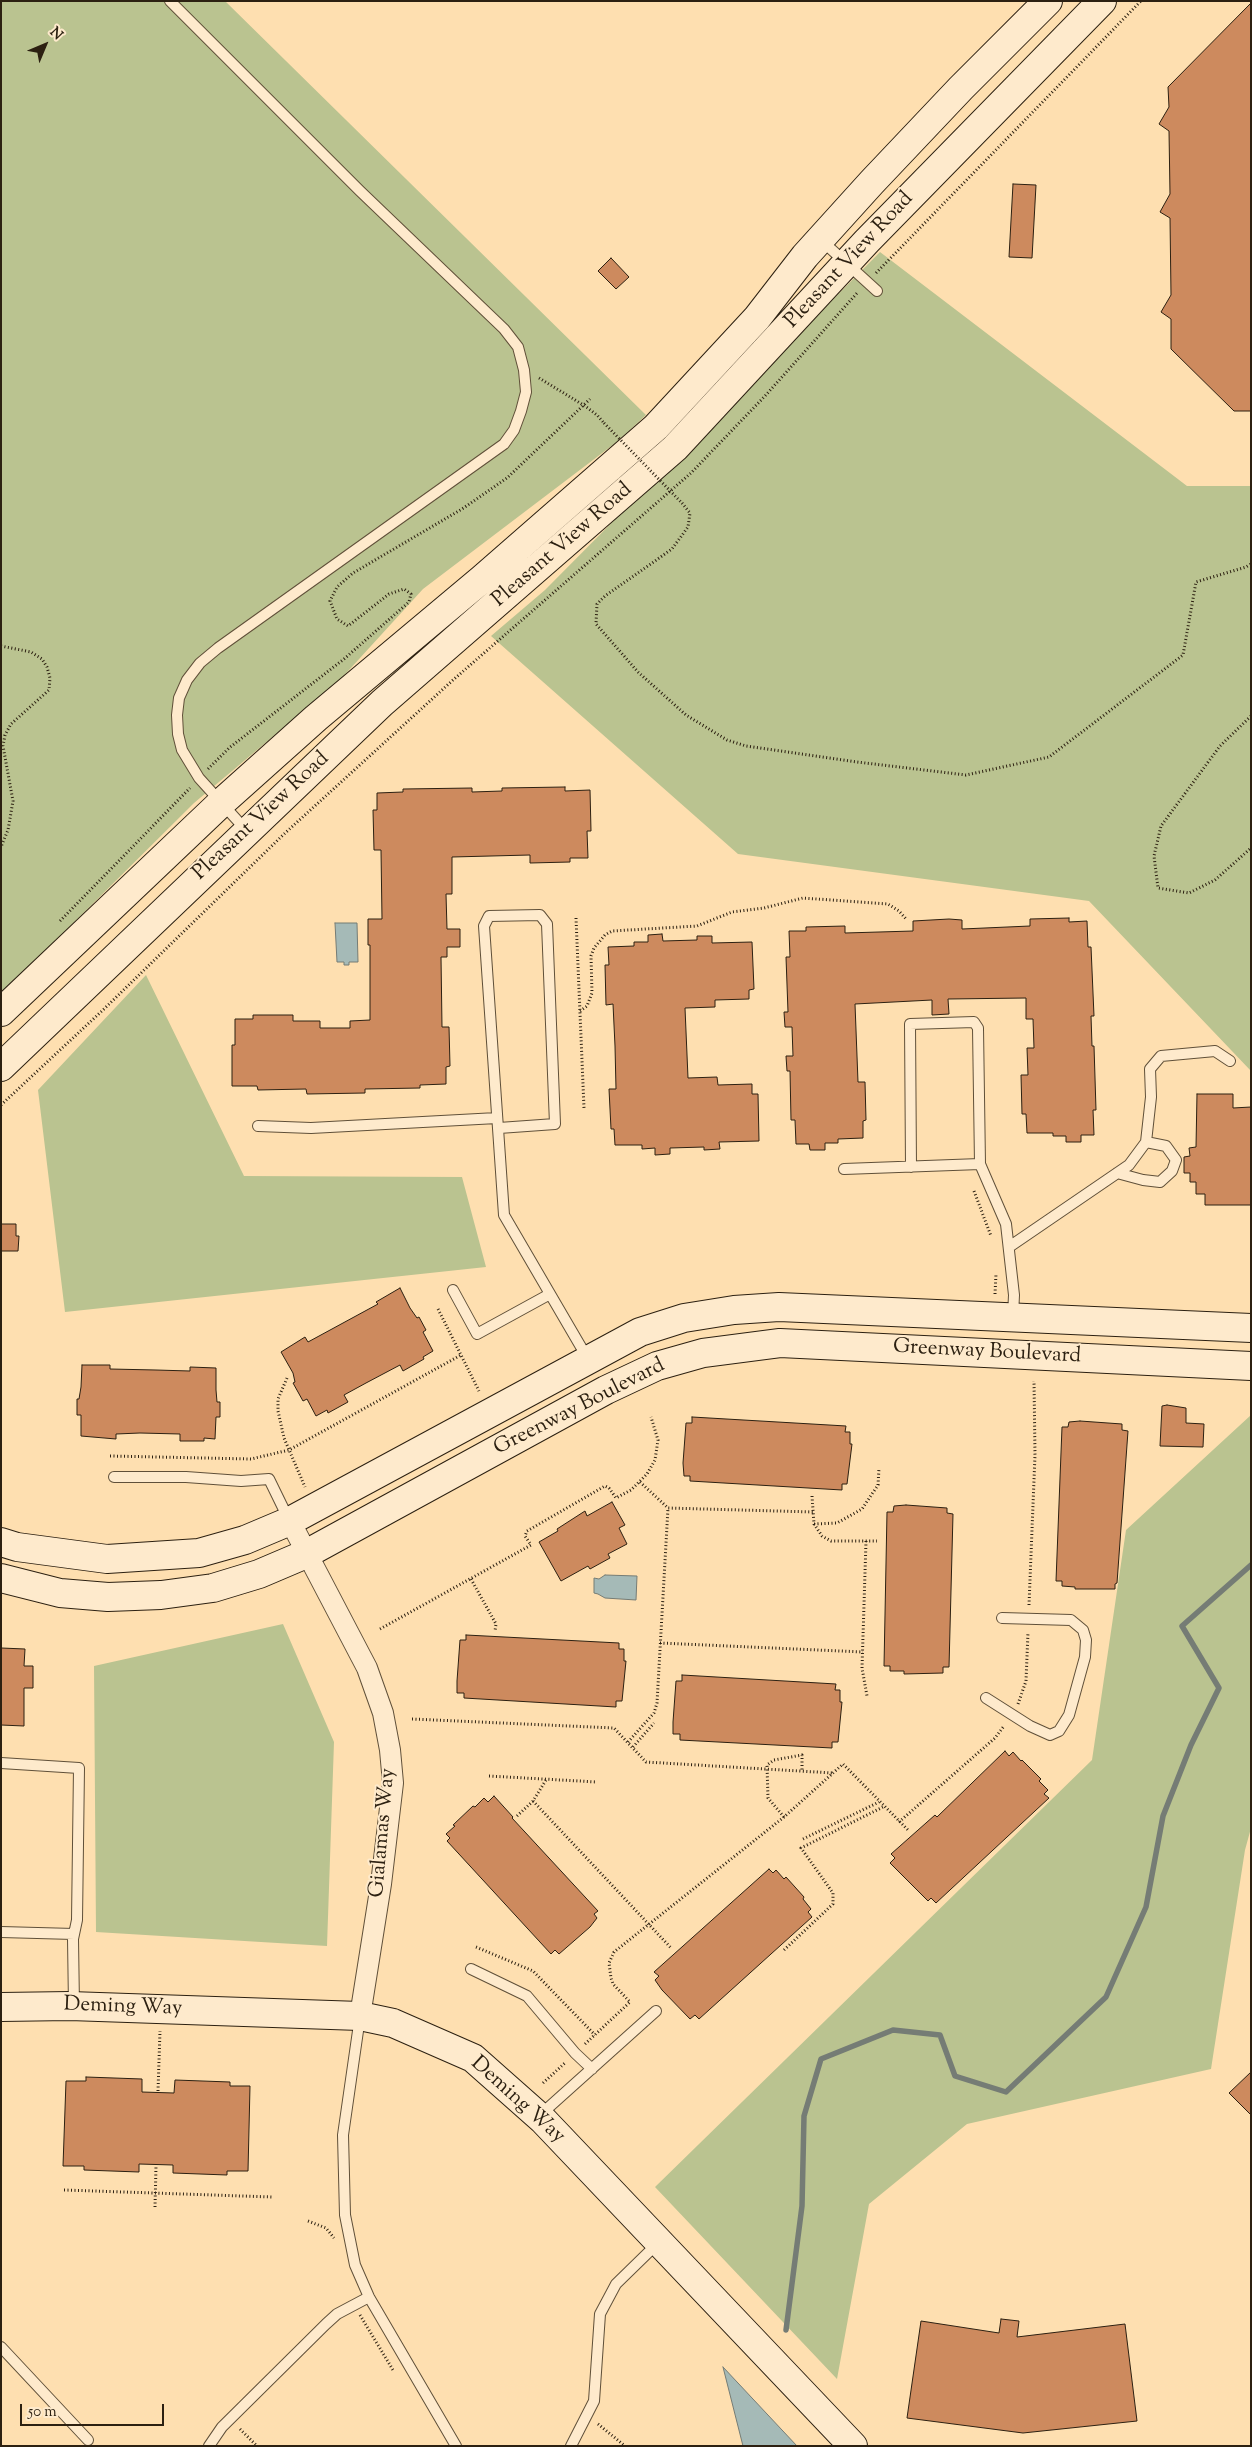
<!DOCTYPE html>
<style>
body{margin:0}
#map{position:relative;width:1252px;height:2447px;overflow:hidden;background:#fedfb0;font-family:"Sorts Mill Goudy",serif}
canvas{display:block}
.frame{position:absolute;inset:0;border:2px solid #2c2011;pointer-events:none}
.north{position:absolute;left:20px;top:20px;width:50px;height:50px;-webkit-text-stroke:4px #feeacc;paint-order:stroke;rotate:45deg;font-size:14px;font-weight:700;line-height:20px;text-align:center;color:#2c2011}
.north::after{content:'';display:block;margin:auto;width:18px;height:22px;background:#2c2011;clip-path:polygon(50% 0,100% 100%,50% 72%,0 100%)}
.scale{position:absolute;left:20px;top:2404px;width:144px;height:22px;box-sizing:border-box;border:2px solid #2c2011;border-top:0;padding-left:6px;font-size:15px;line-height:18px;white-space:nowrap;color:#2c2011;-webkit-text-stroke:4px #feeacc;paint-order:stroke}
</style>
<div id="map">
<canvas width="1252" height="2447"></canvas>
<div class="frame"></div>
<div class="north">N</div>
<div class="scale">50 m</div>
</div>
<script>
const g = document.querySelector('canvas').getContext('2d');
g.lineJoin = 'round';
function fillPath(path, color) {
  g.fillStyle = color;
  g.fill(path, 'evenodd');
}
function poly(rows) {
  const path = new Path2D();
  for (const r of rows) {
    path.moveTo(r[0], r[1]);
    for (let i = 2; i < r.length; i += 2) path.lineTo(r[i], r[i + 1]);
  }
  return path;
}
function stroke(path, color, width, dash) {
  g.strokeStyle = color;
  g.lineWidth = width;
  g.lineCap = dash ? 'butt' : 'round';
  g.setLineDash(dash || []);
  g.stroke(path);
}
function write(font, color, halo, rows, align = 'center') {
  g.font = font + ' "Sorts Mill Goudy",serif';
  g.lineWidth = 4;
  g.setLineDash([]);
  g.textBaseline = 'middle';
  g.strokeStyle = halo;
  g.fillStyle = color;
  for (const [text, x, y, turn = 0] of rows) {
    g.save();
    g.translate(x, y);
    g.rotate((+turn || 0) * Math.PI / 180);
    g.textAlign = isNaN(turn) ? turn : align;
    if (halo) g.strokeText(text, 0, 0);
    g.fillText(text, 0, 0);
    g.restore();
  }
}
const green = poly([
 [1,1,225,1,646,415,618,441,423,589,339,681,194,803,1,995],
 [880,252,1187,486,1251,486,1251,1071,1089,901,738,854,491,636,545,590],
 [146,975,244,1176,462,1177,486,1267,65,1312,38,1090],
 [1251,1415,1251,1828,1245,1850,1211,2069,967,2124,869,2204,837,2379,655,2187,1092,1760,1126,1530],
 [283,1624,334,1742,327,1946,96,1932,94,1666]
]);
const water = poly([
 [335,923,357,923,358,962,349,962,349,965,344,965,344,962,337,962,335,923],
 [605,1575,637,1576,636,1600,605,1598,598,1594,594,1593,594,1578,599,1579,605,1575],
 [723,2367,797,2446,743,2446,723,2367]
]);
const stream = poly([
 [786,2330,802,2206,804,2116,821,2059,893,2030,940,2035,955,2076,1006,2092,1106,1997,1146,1907,1163,1816,1191,1745,1219,1688,1182,1626,1251,1565]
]);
const building = poly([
 [1251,3,1251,411,1234,411,1171,349,1171,319,1161,312,1171,295,1170,218,1160,212,1170,194,1169,131,1159,124,1169,107,1168,87,1251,3],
 [1013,184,1036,185,1032,258,1009,257,1013,184],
 [611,258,629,277,616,289,598,271,611,258],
 [565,787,565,791,590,790,591,831,587,831,588,858,570,858,570,862,530,863,530,855,452,857,452,894,446,894,447,929,460,929,460,947,447,947,447,957,441,957,442,1027,449,1027,450,1066,446,1067,446,1084,420,1085,420,1088,365,1089,365,1093,307,1094,306,1089,258,1090,257,1086,232,1086,232,1045,235,1045,235,1019,253,1019,253,1015,293,1015,293,1021,320,1021,320,1028,350,1028,350,1021,370,1020,370,945,368,945,368,919,382,919,381,850,374,850,373,810,377,810,377,793,403,792,403,789,472,788,472,792,502,791,502,788,565,787],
 [1069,918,1069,922,1087,921,1088,947,1091,947,1094,1016,1091,1016,1092,1046,1094,1046,1096,1110,1093,1110,1094,1135,1081,1135,1081,1142,1066,1142,1066,1136,1053,1136,1053,1133,1027,1133,1026,1114,1022,1114,1021,1075,1028,1075,1027,1048,1034,1048,1033,1019,1026,1019,1026,998,948,999,949,1014,932,1015,932,1000,855,1004,858,1082,865,1082,866,1120,863,1121,863,1138,838,1139,838,1143,825,1143,825,1150,810,1150,809,1144,796,1144,795,1120,791,1120,790,1071,787,1071,786,1056,793,1056,792,1027,785,1027,784,1012,788,1012,786,957,790,957,789,931,806,931,806,927,845,926,845,933,913,931,913,921,949,919,962,920,962,929,1030,926,1030,919,1069,918],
 [662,934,663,941,697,940,697,936,712,936,712,943,752,942,754,989,749,990,749,999,715,1000,715,1007,685,1008,688,1078,717,1077,718,1085,752,1084,752,1094,758,1094,759,1141,719,1142,720,1149,704,1150,704,1147,670,1148,670,1154,655,1155,655,1148,642,1149,642,1145,615,1145,614,1129,611,1129,609,1089,616,1089,615,1046,613,1004,606,1005,605,965,609,965,608,947,634,946,634,942,648,942,648,935,662,934],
 [1197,1094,1233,1094,1233,1108,1251,1107,1251,1205,1205,1205,1205,1194,1196,1194,1196,1182,1190,1182,1190,1173,1184,1173,1184,1157,1190,1156,1189,1148,1196,1147,1197,1094],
 [1,1224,16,1224,16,1236,19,1236,18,1251,1,1251,1,1224],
 [400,1288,410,1308,417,1318,419,1317,426,1330,423,1332,433,1351,423,1357,424,1359,403,1371,400,1365,366,1383,344,1395,348,1402,328,1413,327,1410,316,1416,307,1399,303,1401,293,1383,295,1382,293,1373,281,1352,305,1337,308,1342,378,1304,376,1302,400,1288],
 [82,1365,110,1365,110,1369,156,1370,190,1371,190,1367,216,1368,216,1390,217,1402,220,1402,220,1417,216,1417,215,1439,204,1438,204,1441,180,1441,180,1434,140,1433,116,1434,116,1439,81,1436,81,1415,77,1415,77,1399,79,1399,81,1387,82,1365],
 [1167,1405,1186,1408,1186,1423,1204,1424,1203,1447,1160,1446,1162,1406,1167,1405],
 [692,1417,846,1426,845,1432,850,1432,850,1444,852,1444,847,1484,842,1484,842,1490,690,1481,690,1476,684,1476,683,1463,686,1423,692,1423,692,1417],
 [1080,1421,1122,1424,1122,1430,1128,1431,1117,1583,1115,1584,1115,1589,1075,1589,1075,1587,1062,1586,1062,1581,1056,1581,1062,1427,1068,1427,1069,1422,1080,1421],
 [612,1502,625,1525,619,1528,627,1544,608,1554,610,1558,590,1569,588,1566,561,1581,539,1542,558,1531,557,1529,585,1511,587,1516,612,1502],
 [906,1505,947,1508,947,1513,953,1514,949,1667,943,1667,943,1673,904,1674,904,1671,890,1671,890,1666,884,1666,887,1512,893,1512,894,1506,906,1505],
 [466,1635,619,1643,619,1649,624,1649,624,1661,626,1661,622,1701,616,1701,616,1707,464,1698,464,1693,457,1693,457,1681,460,1640,466,1640,466,1635],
 [1,1648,25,1649,24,1666,33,1666,33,1688,24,1688,24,1726,1,1725,1,1648],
 [682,1675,836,1684,835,1690,840,1690,840,1702,842,1702,838,1742,832,1742,832,1748,680,1740,680,1734,673,1734,673,1722,676,1681,682,1681,682,1675],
 [1005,1751,1009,1756,1013,1752,1021,1761,1022,1760,1041,1779,1039,1781,1048,1790,1044,1794,1049,1798,936,1903,931,1898,928,1901,890,1863,895,1858,891,1854,935,1815,937,1817,1005,1751],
 [494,1796,513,1817,512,1818,598,1911,594,1914,597,1918,590,1927,559,1954,555,1950,551,1954,447,1841,450,1838,446,1834,455,1826,453,1825,473,1806,475,1807,484,1798,488,1802,494,1796],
 [769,1869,773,1873,776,1870,784,1879,786,1877,804,1897,803,1899,811,1909,808,1912,812,1917,699,2019,695,2015,690,2019,662,1990,655,1980,659,1976,654,1972,769,1869],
 [1251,2072,1251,2115,1229,2093,1251,2072],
 [86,2077,142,2079,142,2092,174,2093,175,2080,230,2082,230,2086,250,2086,248,2171,227,2171,227,2175,173,2173,173,2165,139,2164,139,2172,84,2170,84,2166,63,2166,66,2081,86,2081,86,2077],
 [1001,2319,1019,2321,1017,2337,1125,2324,1137,2421,1023,2433,907,2418,921,2321,999,2333,1001,2319]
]);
const path = poly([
 [876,273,1141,1],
 [539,378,585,406,597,415,604,423],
 [682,503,690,513,688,527,672,549,605,596,597,604,596,624,638,672,686,715,727,740,746,746,857,762,966,775,1049,757,1183,655,1196,582,1246,567,1251,564],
 [1,646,31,652,42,659,47,667,50,678,49,690,11,724,5,735,3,746,13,801,8,830,1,847],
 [1251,716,1220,746,1161,826,1154,856,1158,888,1189,893,1215,880,1251,848],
 [208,769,229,748,344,659,409,602,411,594,404,589,389,594,348,626,337,619,330,601,337,587,353,573,462,509,507,478,590,399],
 [576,918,584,1108],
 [60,921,190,788],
 [580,1011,587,1006,592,993,591,956,594,948,605,935,612,931,697,926,732,912,764,908,803,898,888,904,899,911,907,920],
 [1,1105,104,1009,283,835,453,680,691,473,765,396,858,292],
 [974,1191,991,1236],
 [995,1294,996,1274],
 [438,1309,479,1391],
 [287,1378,278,1399,278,1411,284,1438,305,1487],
 [110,1456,251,1459,289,1450,461,1355],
 [640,1482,668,1508,813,1512],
 [812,1496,814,1524,822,1536,831,1541,877,1541],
 [814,1524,837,1523,862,1509,878,1485,879,1468],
 [866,1541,862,1668,867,1696],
 [471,1579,496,1624,495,1631],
 [1029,1605,1035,1455,1034,1381],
 [380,1629,531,1545,525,1536,527,1531,605,1486,609,1488,616,1498,631,1490,647,1474,655,1460,658,1440,651,1417],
 [660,1643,863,1652],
 [1018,1704,1026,1681,1028,1632],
 [412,1719,614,1728,646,1762,833,1773],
 [628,1742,654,1713,657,1703,668,1508],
 [633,1747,654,1723],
 [489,1776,597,1782],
 [533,1801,672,1949],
 [517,1816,533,1801,546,1780],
 [784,1817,768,1798,767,1765,774,1760,802,1755,802,1771],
 [899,1822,995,1738,1004,1726],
 [803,1839,879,1802],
 [476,1947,533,1971,595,2035],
 [784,1950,833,1904,833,1893,801,1848,883,1807],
 [585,2044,630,2002,613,1984,611,1978,609,1963,614,1952,784,1817,843,1764,909,1831],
 [543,2083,566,2062],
 [158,2091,160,2031],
 [64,2190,272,2197],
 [155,2207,156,2166],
 [308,2221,326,2228,334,2238],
 [360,2315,393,2370],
 [598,2424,625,2446],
 [240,2429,257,2446]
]);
const lane = poly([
 [170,1,360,191,504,329,518,347,524,370,526,392,521,411,514,430,504,444,218,648,200,663,187,680,179,698,177,715,178,734,182,750,199,778,246,830],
 [821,240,877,291],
 [258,1126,311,1128,497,1118],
 [499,1128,555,1124,547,924,540,915,489,916,484,926,504,1215,588,1359],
 [911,1167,910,1024,974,1022,978,1028,980,1164],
 [844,1169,980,1164,1006,1224,1014,1295,1013,1316],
 [1117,1173,1143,1180,1160,1182,1172,1171,1176,1160,1166,1146,1146,1142],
 [1009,1247,1129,1165,1146,1142,1151,1097,1150,1069,1161,1056,1215,1051,1230,1061],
 [453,1290,477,1334,550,1294],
 [114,1477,186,1477,241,1481,269,1479,289,1520],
 [986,1698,1030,1726,1050,1735,1059,1731,1069,1715,1085,1657,1086,1640,1083,1630,1071,1620,1002,1618],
 [1,1763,79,1768,77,1920,73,1939,74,2006],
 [1,1932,74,1934],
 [471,1969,527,1996,575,2053,592,2069],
 [360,2017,343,2135,345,2215,355,2265,369,2297,456,2446],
 [539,2116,656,2011],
 [1,2347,88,2440],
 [209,2446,222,2427,326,2324,337,2314,369,2297],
 [571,2446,594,2401,600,2314,616,2284,658,2243]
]);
const street = poly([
 [290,1521,367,1668,383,1713,390,1750,393,1783,381,1884,360,2016]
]);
const secondary = poly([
 [1,1012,221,803,316,718,482,579,656,427,757,318,805,256,872,182,961,88,1048,1],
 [1,1067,382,703,675,448,867,241,1102,1],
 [1,1542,17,1547,107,1559,199,1553,245,1540,290,1521,640,1332,684,1318,734,1310,779,1307,1251,1328],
 [1,1578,60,1593,108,1597,161,1595,213,1588,259,1574,306,1554,606,1390,657,1366,703,1353,780,1343,1251,1366],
 [1,2007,70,2006,360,2016,393,2023,473,2058,543,2120,853,2446]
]);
const pathBridge = poly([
 [604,423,682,503]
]);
const streetNames = [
 ["Pleasant View Road",850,261,-47],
 ["Pleasant View Road",563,546,-41],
 ["Pleasant View Road",262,817,-43],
 ["Greenway Boulevard",987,1353,3],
 ["Greenway Boulevard",580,1408,-27],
 ["Gialamas Way",384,1833,-85],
 ["Deming Way",123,2008,2],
 ["Deming Way",517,2101,42]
];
fillPath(green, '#bac390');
fillPath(water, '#a5bab7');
stroke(water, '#757c75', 1);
stroke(stream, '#757c75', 5.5);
fillPath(building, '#cd8a5e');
stroke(building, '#2c2011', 1);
stroke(lane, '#605039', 12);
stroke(street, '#605039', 22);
stroke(secondary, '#2c2011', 30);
stroke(path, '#2c2011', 3, [1, 2.5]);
stroke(lane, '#feeacc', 10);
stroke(street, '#feeacc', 20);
stroke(secondary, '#feeacc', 28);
stroke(pathBridge, '#2c2011', 3, [1, 2.5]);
write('21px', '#2c2011', '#feeacc', streetNames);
</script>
